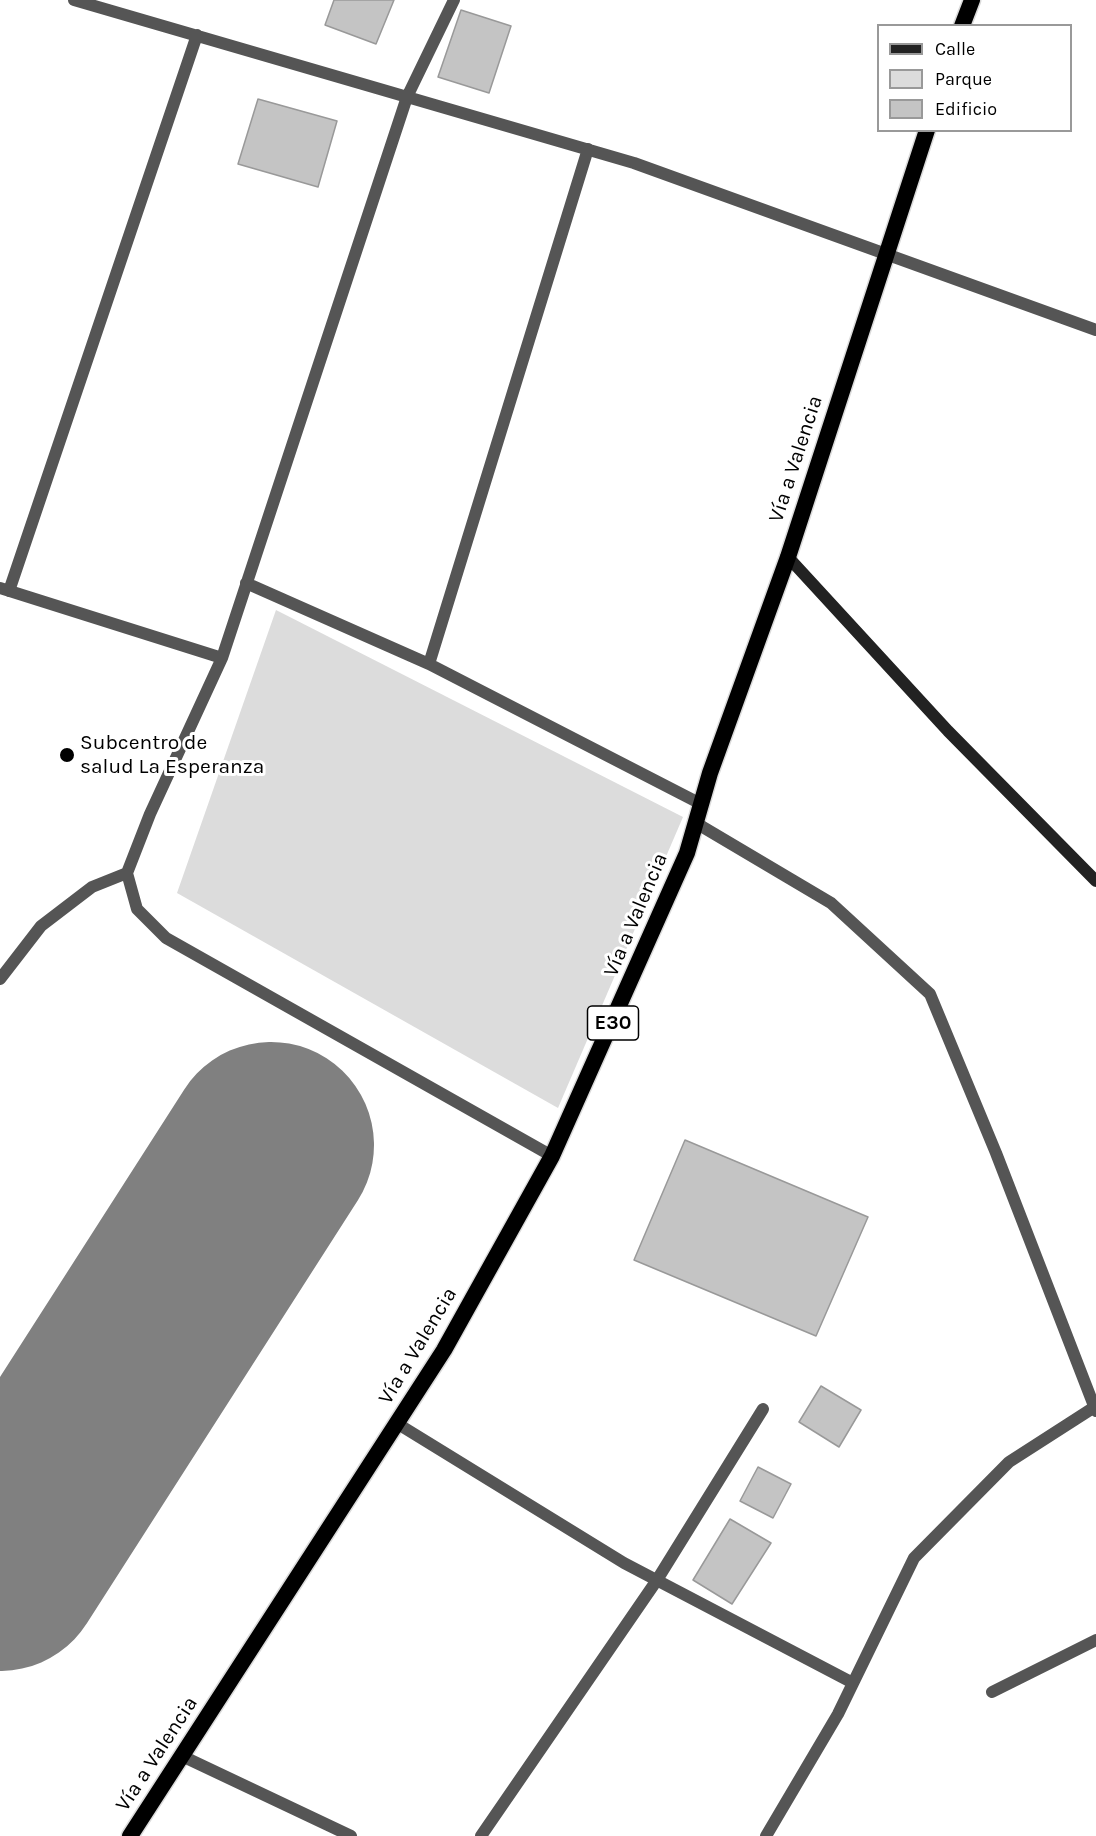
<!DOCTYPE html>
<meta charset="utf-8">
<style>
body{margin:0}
#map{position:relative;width:1096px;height:1836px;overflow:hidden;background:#fff;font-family:Karla,sans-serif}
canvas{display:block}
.legend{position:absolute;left:877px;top:24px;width:195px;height:108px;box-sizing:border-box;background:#fff;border:2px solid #999;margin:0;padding:8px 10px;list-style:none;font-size:18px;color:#000}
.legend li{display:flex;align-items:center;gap:12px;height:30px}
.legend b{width:30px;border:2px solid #999}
</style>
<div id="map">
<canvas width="1096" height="1836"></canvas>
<ul class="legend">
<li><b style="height:8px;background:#222"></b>Calle</li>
<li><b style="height:16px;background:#dcdcdc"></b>Parque</li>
<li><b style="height:16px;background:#c4c4c4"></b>Edificio</li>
</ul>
</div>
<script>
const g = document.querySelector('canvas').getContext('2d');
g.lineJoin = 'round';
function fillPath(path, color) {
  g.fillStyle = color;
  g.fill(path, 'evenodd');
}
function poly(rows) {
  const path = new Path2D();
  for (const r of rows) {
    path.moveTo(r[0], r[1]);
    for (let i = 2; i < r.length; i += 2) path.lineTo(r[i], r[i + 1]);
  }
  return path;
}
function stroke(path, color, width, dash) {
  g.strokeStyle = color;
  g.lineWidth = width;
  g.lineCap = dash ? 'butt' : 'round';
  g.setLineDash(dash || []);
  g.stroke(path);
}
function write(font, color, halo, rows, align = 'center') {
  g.font = font + ' Karla,sans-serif';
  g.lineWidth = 6;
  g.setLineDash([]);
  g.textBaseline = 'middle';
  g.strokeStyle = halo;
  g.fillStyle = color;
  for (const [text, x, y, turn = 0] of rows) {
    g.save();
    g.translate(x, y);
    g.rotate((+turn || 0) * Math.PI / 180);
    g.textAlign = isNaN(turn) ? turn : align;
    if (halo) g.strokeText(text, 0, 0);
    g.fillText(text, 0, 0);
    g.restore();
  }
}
const green = poly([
 [276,610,683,817,558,1108,177,893]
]);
const runway = poly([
 [0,1568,271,1145]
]);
const building = poly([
 [334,0,394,0,376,44,325,25,334,0],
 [461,10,511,26,489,93,438,77,461,10],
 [258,99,337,121,318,187,238,164,258,99],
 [685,1140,868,1217,816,1336,634,1260,685,1140],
 [821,1386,861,1410,839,1447,799,1422,821,1386],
 [758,1467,791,1484,773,1518,740,1501,758,1467],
 [730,1519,771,1543,732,1604,693,1580,730,1519]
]);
const minor = poly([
 [74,0,634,163,1096,330],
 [454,0,407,97,222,658,150,814,127,873,137,909,166,938,552,1156],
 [246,583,429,664,701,804],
 [0,588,222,658],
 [9,591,197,35],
 [429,664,588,149],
 [696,823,831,903,930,994,996,1153,1096,1411],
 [0,979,41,926,92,887,127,873],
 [398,1424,624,1563,853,1683],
 [992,1692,1096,1640],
 [182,1756,351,1836],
 [481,1836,657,1580,763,1409],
 [766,1836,838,1714,914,1558,1009,1462,1096,1406]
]);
const secondary = poly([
 [788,557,948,731,1096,881]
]);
const trunk = poly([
 [962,26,972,0],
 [130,1836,444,1350,552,1156,687,853,710,773,788,557,927,130]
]);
const markers = [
 [67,755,8,"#000"]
];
const shields = [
 [613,1023,51]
];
const shieldNames = [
 ["E30",613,1023]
];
const streetNames = [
 ["Vía a Valencia",796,459,-72],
 ["Vía a Valencia",636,915,-67],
 ["Vía a Valencia",418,1346,-59],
 ["Vía a Valencia",157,1754,-57]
];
const poiNames = [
 ["Subcentro de",80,743],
 ["salud La Esperanza",80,767]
];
fillPath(green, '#dcdcdc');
stroke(runway, '#808080', 206);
fillPath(building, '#c4c4c4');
stroke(building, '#999', 1.5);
stroke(trunk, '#dbdbdb', 19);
stroke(minor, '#555', 12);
stroke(secondary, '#222', 12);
stroke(trunk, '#000', 16);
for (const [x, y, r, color] of markers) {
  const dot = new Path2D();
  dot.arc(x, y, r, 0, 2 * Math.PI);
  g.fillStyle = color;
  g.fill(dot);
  stroke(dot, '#fff', 2);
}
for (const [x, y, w] of shields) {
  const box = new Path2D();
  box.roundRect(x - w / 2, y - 17, w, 34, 4.5);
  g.fillStyle = '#fff';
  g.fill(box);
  stroke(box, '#000', 1.5);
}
write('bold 20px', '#000', null, shieldNames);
write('21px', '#000', '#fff', streetNames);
write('21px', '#000', '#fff', poiNames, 'left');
</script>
